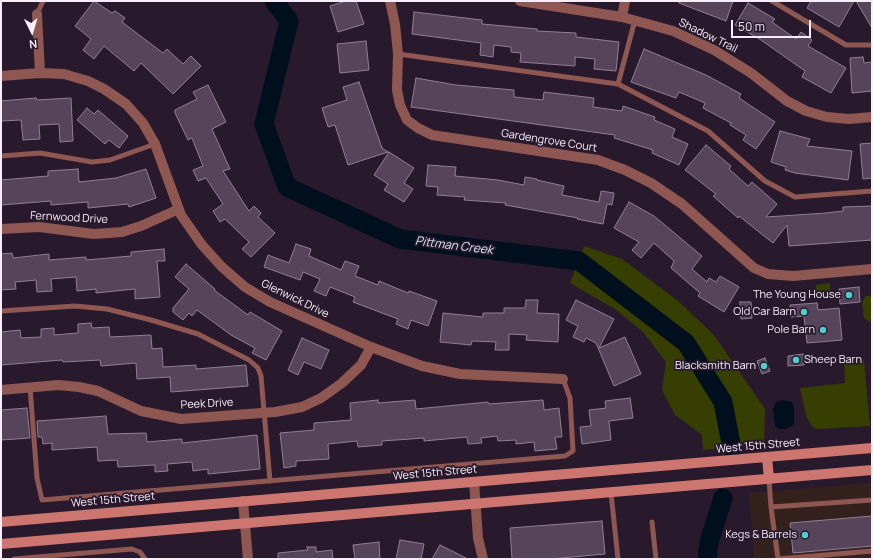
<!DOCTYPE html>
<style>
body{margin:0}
#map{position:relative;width:873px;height:560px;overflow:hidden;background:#28192c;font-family:Manrope,sans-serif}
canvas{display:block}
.frame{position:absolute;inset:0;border:2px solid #f8edfa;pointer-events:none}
.north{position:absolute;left:12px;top:12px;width:40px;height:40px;-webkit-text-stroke:3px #28192c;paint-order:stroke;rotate:175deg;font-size:11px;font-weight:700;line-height:16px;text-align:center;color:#f8edfa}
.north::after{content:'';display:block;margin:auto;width:14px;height:18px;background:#f8edfa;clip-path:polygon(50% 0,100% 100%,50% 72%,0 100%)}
.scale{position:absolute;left:731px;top:20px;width:80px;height:18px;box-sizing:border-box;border:2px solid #f8edfa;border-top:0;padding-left:5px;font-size:12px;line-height:14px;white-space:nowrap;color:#f8edfa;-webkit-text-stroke:3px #28192c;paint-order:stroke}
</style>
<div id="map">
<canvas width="873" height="560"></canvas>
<div class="frame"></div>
<div class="north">N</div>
<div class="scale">50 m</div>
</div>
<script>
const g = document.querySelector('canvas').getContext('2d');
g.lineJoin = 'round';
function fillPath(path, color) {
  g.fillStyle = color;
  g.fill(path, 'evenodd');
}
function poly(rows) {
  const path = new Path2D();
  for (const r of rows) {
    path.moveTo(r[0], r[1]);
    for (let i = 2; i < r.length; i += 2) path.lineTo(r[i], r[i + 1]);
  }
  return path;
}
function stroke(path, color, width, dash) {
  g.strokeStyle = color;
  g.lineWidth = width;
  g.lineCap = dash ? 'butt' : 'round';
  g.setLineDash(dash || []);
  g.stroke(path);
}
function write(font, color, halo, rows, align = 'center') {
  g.font = font + ' Manrope,sans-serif';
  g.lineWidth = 3.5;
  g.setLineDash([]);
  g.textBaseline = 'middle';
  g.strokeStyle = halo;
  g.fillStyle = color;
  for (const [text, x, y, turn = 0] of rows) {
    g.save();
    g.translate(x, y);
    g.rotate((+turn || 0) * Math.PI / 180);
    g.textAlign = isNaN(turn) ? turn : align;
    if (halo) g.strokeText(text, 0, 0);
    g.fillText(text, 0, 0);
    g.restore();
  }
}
const commercial = poly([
 [872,483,872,558,754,559,749,493]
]);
const green = poly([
 [584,246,622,259,678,301,714,335,765,409,764,444,703,450,702,435,675,415,662,390,666,362,643,332,616,310,570,283],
 [830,283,830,298,816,295,816,285],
 [865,296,872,296,872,323,864,318,862,302],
 [864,360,870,426,818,429,813,428,806,416,800,388,845,383,844,362]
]);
const water = poly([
 [783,400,792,402,794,408,794,424,786,429,778,429,775,426,773,409,776,402]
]);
const river = poly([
 [274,1,289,21,264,124,287,187,400,239,579,261,686,343,723,402,732,449],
 [707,559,709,542,723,498]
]);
const building = poly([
 [94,1,112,13,115,11,125,18,122,22,163,53,167,49,183,64,191,56,201,66,173,94,141,63,134,71,104,46,94,59,83,50,91,39,75,26,94,1],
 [346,1,356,1,364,24,338,32,330,6,346,1],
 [679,1,733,1,726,21,679,3,679,1],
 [811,1,854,1,839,27,807,8,811,1],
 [856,1,872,1,872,28,856,1],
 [748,3,775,19,772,22,796,39,801,32,812,40,808,46,846,68,831,93,802,77,805,71,761,40,735,25,748,3],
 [414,12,482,20,482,24,537,29,537,31,576,33,576,37,619,42,616,71,594,69,595,59,575,57,575,66,520,62,521,53,511,52,511,47,494,45,493,57,480,55,481,43,412,34,414,12],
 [366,41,369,70,340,73,337,44,366,41],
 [644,49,706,75,741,94,739,98,775,122,756,149,743,140,746,135,730,125,731,123,703,108,705,103,679,92,676,98,631,82,644,49],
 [863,57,864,63,872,62,872,91,852,93,850,58,863,57],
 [416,78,456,85,514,90,514,97,543,100,544,92,594,98,593,107,622,111,623,106,655,117,654,120,675,129,672,137,688,144,679,165,652,153,653,150,614,138,615,135,411,107,416,78],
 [359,82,382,148,388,152,348,165,335,125,328,127,322,108,347,100,343,87,359,82],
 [208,85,226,122,212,129,230,169,223,171,249,211,254,206,261,213,258,217,275,233,251,257,242,249,249,242,225,219,220,222,213,211,223,204,206,178,198,181,193,170,203,166,192,138,188,140,175,113,175,110,197,99,193,92,208,85],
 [36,98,37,100,71,98,73,141,60,142,59,124,39,125,40,139,23,140,21,120,1,121,1,101,36,98],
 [87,108,94,114,98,110,128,136,119,148,109,140,105,144,77,120,87,108],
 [780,131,810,139,807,146,852,151,848,180,795,173,785,170,786,167,771,162,780,131],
 [872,143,872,178,863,179,860,144,872,143],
 [706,145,731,166,729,169,748,186,752,182,777,204,766,217,826,213,843,211,843,207,872,206,872,240,789,246,787,225,773,243,739,216,738,218,713,196,716,194,685,170,706,145],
 [389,152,414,168,404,183,413,189,404,202,384,190,388,184,374,175,389,152],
 [428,165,456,167,455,176,498,180,524,185,525,177,537,179,537,180,564,186,562,195,599,202,601,191,614,193,612,205,607,204,603,224,577,219,578,218,505,205,506,203,464,200,465,197,437,195,438,187,426,186,428,165],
 [78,169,79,182,116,178,146,169,156,198,129,207,128,204,88,208,88,202,51,205,51,201,1,205,1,180,48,176,48,171,78,169],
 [629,202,654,216,702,256,692,269,707,282,709,278,716,282,720,276,739,287,724,312,698,296,700,293,671,268,674,261,654,243,641,258,632,250,639,242,614,228,629,202],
 [296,244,311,249,309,256,341,270,345,261,359,266,355,276,378,285,379,281,408,293,409,291,437,301,428,326,411,320,408,329,396,324,398,319,353,302,355,297,330,287,326,296,314,291,320,279,303,272,300,280,264,267,268,255,289,263,296,244],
 [164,249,165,261,157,261,160,297,135,299,135,289,96,293,96,289,77,291,76,277,51,279,52,291,37,292,36,280,15,282,16,289,1,290,1,254,12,253,13,258,49,254,49,260,86,257,86,260,131,256,131,252,164,249],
 [186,264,215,289,214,290,248,315,250,312,282,331,266,360,252,353,255,348,231,335,197,310,192,316,189,313,183,320,173,312,173,308,189,289,175,277,186,264],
 [859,287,860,302,840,304,839,289,859,287],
 [526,300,538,300,537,313,559,314,558,342,526,340,527,335,509,334,509,350,495,350,496,342,472,341,471,345,440,342,443,313,483,317,483,313,504,313,504,308,525,308,526,300],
 [576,300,614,319,599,348,625,337,641,374,614,386,596,343,586,338,584,342,573,337,578,326,566,320,576,300],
 [740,302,751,302,752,318,741,319,740,302],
 [817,303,818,310,839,308,842,340,807,343,804,316,791,317,790,305,817,303],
 [91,323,92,328,109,327,110,337,151,335,152,349,162,348,163,367,196,365,196,369,246,365,248,386,171,392,170,377,137,379,136,363,101,366,100,360,63,362,62,360,1,365,1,332,20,330,21,338,41,337,41,329,54,328,54,335,78,333,78,324,91,323],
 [302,338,329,350,321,369,304,362,298,375,288,370,302,338],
 [803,354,804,365,788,366,788,356,803,354],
 [765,358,770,371,762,374,757,361,765,358],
 [630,398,633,418,609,421,611,440,582,444,580,427,591,426,589,410,606,408,605,401,630,398],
 [378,400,378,403,415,400,416,409,488,402,489,404,543,400,544,410,559,408,562,437,555,437,557,449,535,451,534,442,516,444,516,440,498,441,497,436,481,438,482,443,468,444,467,437,424,441,424,438,382,441,382,445,358,447,357,441,328,444,329,459,296,461,296,466,284,468,280,433,314,430,314,423,351,420,350,403,378,400],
 [27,408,30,438,1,440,1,410,27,408],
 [106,416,108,434,146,433,147,442,182,439,182,443,257,435,260,469,208,474,208,469,193,471,192,462,167,464,168,471,155,472,155,465,118,467,117,460,98,461,97,447,52,450,52,443,43,444,42,437,38,437,37,421,106,416],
 [872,516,872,546,793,553,790,523,872,516],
 [602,521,605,554,551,559,512,559,510,528,602,521],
 [400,540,424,544,421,559,396,559,400,540],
 [379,542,380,559,355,559,353,545,379,542],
 [440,545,468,559,432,559,440,545],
 [307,547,316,547,316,552,332,550,333,559,278,559,278,553,308,550,307,547]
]);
const service = poly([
 [772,1,846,45,872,45],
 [37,14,43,1],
 [398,54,618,84,708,131,765,181,795,197,872,191],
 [618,84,635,20],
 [1,156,40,153,92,162,110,160,155,144],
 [1,311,75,306,107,309,151,320,198,334,249,360,258,368,261,376,270,481],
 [30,387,37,478,42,500,565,456,573,451,570,398,563,379],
 [769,479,771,507,872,500],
 [611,493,618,559],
 [771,507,778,559,872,551],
 [652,522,656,559],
 [14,559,132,549,140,552,145,559]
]);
const minor = poly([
 [390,1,395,24,398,54,397,90,400,105,407,120,418,128,432,135,598,160,625,170,651,183,682,204,754,268,768,274,793,276,872,269],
 [520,1,622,17,673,31,714,50,751,73,787,101,806,111,827,117,849,119,872,117],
 [37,14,40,73],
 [622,17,625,1],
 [1,76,40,73,64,74,88,81,104,89,126,104,143,123,155,144,181,215,202,245,222,267,245,287,270,302,371,347,422,366,460,374,563,379],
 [1,229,39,227,94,234,122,232,141,226,179,209],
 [1,390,58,385,79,387,98,391,141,411,181,419,275,412,302,407,321,398,342,383,361,365,371,347],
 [243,501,248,559]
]);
const tertiary = poly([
 [474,482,478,538,483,559]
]);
const secondary = poly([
 [767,457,769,479],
 [1,522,872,448],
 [1,544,872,470]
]);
const markers = [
 [849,295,4,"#52cdcc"],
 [804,312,4,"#52cdcc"],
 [823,330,4,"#52cdcc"],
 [796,360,4,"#52cdcc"],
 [764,366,4,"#52cdcc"],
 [805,535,4,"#52cdcc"]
];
const streetNames = [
 ["Shadow Trail",708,36,26],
 ["Gardengrove Court",549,141,9],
 ["Fernwood Drive",69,218,3],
 ["Glenwick Drive",295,299,26],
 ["Peek Drive",207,404,-3],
 ["West 15th Street",758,446,-5],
 ["West 15th Street",435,473,-5],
 ["West 15th Street",113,500,-5]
];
const poiNames = [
 ["The Young House",841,295],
 ["Old Car Barn",796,312],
 ["Pole Barn",815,330],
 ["Sheep Barn",804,360,"left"],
 ["Blacksmith Barn",756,366],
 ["Kegs & Barrels",797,535]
];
const waterNames = [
 ["Pittman Creek",454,246,7]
];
fillPath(commercial, '#34211e');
fillPath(green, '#363e01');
fillPath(water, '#000f1d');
stroke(river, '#000f1d', 19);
fillPath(building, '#56445a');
stroke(building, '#937f97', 1);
stroke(service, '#8e5752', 5);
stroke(minor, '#8e5752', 10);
stroke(tertiary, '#8e5752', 10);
stroke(secondary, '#cd756f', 10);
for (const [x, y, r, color] of markers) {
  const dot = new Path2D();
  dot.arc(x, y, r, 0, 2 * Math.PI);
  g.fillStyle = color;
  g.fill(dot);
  stroke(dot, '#28192c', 1.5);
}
write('11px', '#f8edfa', '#28192c', streetNames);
write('11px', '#f8edfa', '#28192c', poiNames, 'right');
write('italic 12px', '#d3e6f3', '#28192c', waterNames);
</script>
